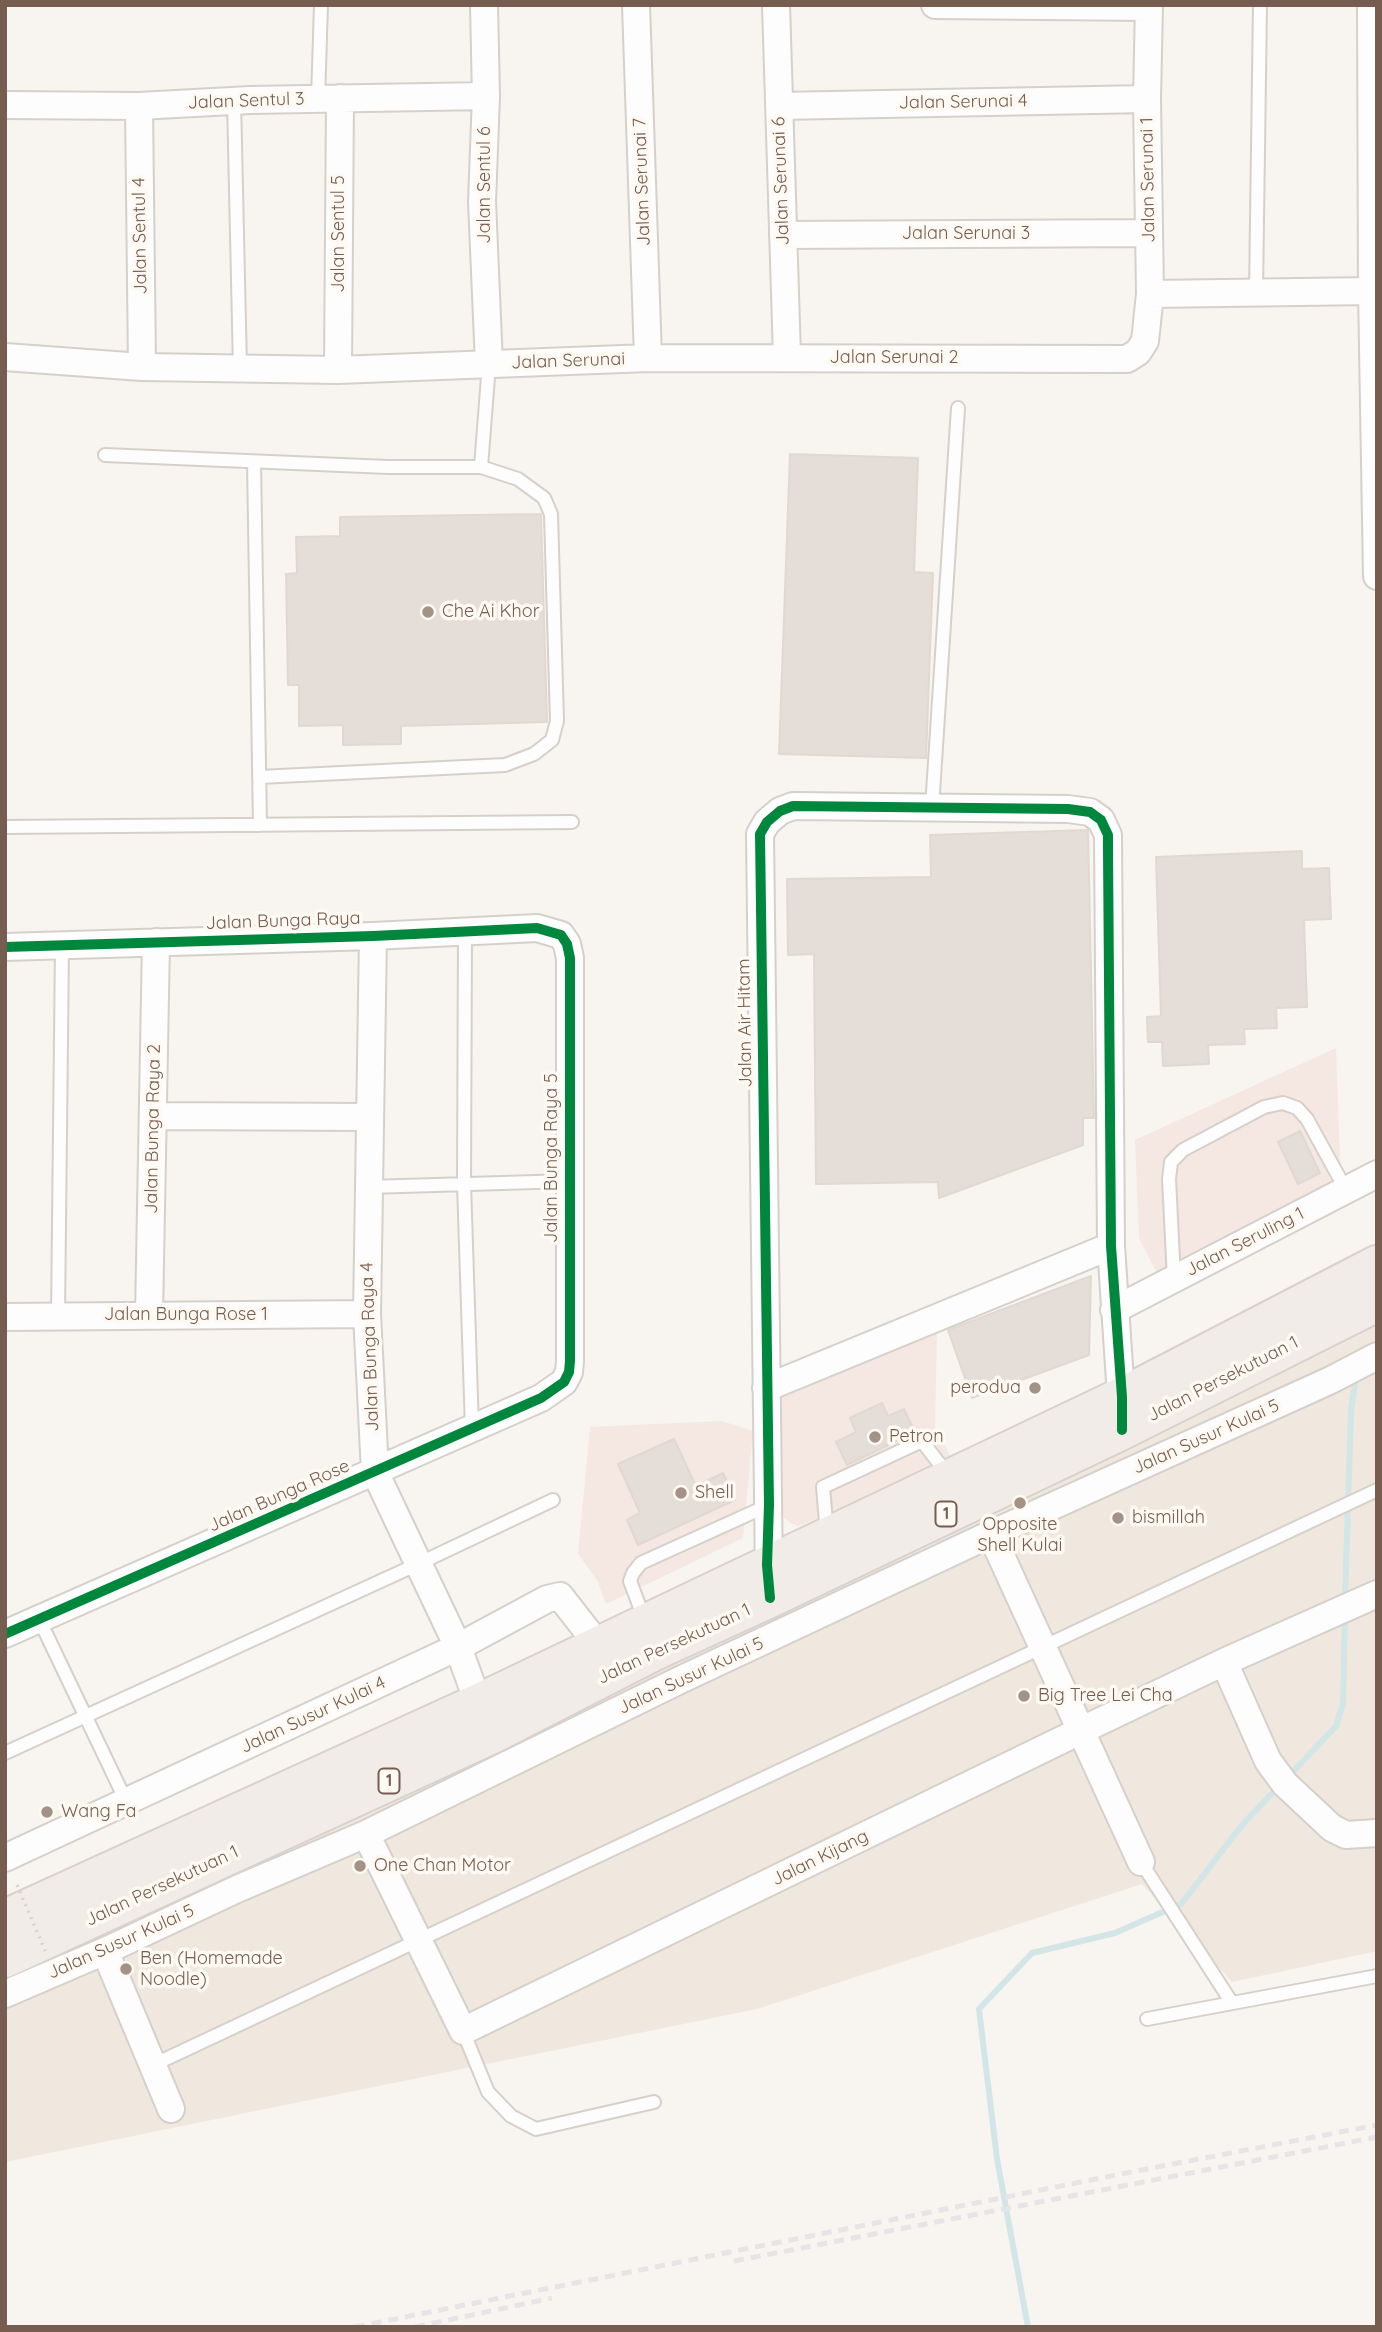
<!DOCTYPE html>
<style>
body{margin:0}
#map{position:relative;width:1382px;height:2332px;overflow:hidden;background:#f8f4f0;font-family:Quicksand,sans-serif}
canvas{display:block}
.frame{position:absolute;inset:0;border:7px solid #765d4f;pointer-events:none}
</style>
<div id="map">
<canvas width="1382" height="2332"></canvas>
<div class="frame"></div>
</div>
<script>
const g = document.querySelector('canvas').getContext('2d');
g.lineJoin = 'round';
function fillPath(path, color) {
  g.fillStyle = color;
  g.fill(path, 'evenodd');
}
function poly(rows) {
  const path = new Path2D();
  for (const r of rows) {
    path.moveTo(r[0], r[1]);
    for (let i = 2; i < r.length; i += 2) path.lineTo(r[i], r[i + 1]);
  }
  return path;
}
function stroke(path, color, width, dash) {
  g.strokeStyle = color;
  g.lineWidth = width;
  g.lineCap = dash ? 'butt' : 'round';
  g.setLineDash(dash || []);
  g.stroke(path);
}
function write(font, color, halo, rows, align = 'center') {
  g.font = font + ' Quicksand,sans-serif';
  g.lineWidth = 7;
  g.setLineDash([]);
  g.textBaseline = 'middle';
  g.strokeStyle = halo;
  g.fillStyle = color;
  for (const [text, x, y, turn = 0] of rows) {
    g.save();
    g.translate(x, y);
    g.rotate((+turn || 0) * Math.PI / 180);
    g.textAlign = isNaN(turn) ? turn : align;
    if (halo) g.strokeText(text, 0, 0);
    g.fillText(text, 0, 0);
    g.restore();
  }
}
const residential = poly([
 [1377,1312,1377,1951,1232,1982,1142,1884,757,2009,5,2162,5,1971]
]);
const commercial = poly([
 [1336,1048,1341,1188,1158,1275,1139,1238,1135,1140],
 [937,1330,935,1427,952,1459,857,1503,798,1526,791,1523,783,1517,778,1399],
 [722,1421,753,1431,743,1538,606,1604,597,1580,578,1554,590,1427]
]);
const stream = poly([
 [1345,1600,1351,1410,1356,1377],
 [1289,1776,1336,1726,1343,1704,1345,1618],
 [1028,2327,997,2159,979,2009,1032,1953,1115,1933,1181,1904,1243,1824,1279,1786]
]);
const building = poly([
 [790,454,918,458,914,572,933,573,926,758,779,754,790,454],
 [541,514,547,722,401,726,401,744,343,745,343,725,299,726,299,685,288,685,286,574,297,573,296,537,340,536,340,517,541,514],
 [1088,830,1094,1118,1083,1118,1083,1145,939,1198,938,1182,816,1184,814,954,788,955,787,879,931,877,930,835,1088,830],
 [1302,851,1302,869,1329,868,1331,919,1304,920,1307,1007,1276,1008,1277,1028,1244,1029,1245,1044,1208,1045,1209,1064,1163,1066,1162,1042,1148,1042,1147,1017,1161,1016,1156,857,1302,851],
 [1300,1131,1320,1173,1298,1184,1278,1142,1300,1131],
 [1091,1276,1089,1355,972,1398,948,1330,1091,1276],
 [882,1403,888,1416,904,1409,915,1432,847,1465,836,1442,856,1432,850,1418,882,1403],
 [674,1439,696,1486,723,1473,735,1500,638,1545,627,1520,640,1513,618,1464,674,1439]
]);
const service = poly([
 [318,99,321,5],
 [234,100,240,369],
 [1256,292,1260,5],
 [105,455,388,467,481,467,489,364],
 [254,462,260,825],
 [259,777,505,765,534,754,552,740,557,721,551,514,544,498,518,479,481,467],
 [932,808,958,408],
 [5,827,572,822],
 [465,931,464,1184,472,1429],
 [368,1187,569,1181],
 [1174,1279,1169,1179,1171,1162,1183,1150,1264,1107,1283,1103,1297,1108,1307,1119,1346,1190],
 [58,1316,62,945],
 [827,1533,823,1487,922,1441,948,1475],
 [40,1621,126,1801],
 [645,1621,630,1581,633,1573,641,1563,769,1505],
 [5,1753,418,1564,553,1500],
 [1141,1862,1232,2003],
 [1147,2019,1377,1976],
 [463,2031,488,2092,511,2116,536,2129,654,2102],
 [153,2065,1377,1490]
]);
const minor = poly([
 [484,5,486,96,482,202,489,364],
 [636,5,648,358],
 [776,5,787,357],
 [935,5,1149,7],
 [1371,5,1372,291,1377,576],
 [5,105,139,106,250,100,486,96],
 [139,106,142,367],
 [779,106,1147,99],
 [783,235,1149,233],
 [1150,294,1372,291],
 [5,357,142,367,338,370,648,358,1127,359,1138,352,1145,341,1150,294,1147,99,1149,5],
 [338,370,340,98],
 [373,936,367,1314,375,1472,458,1647,484,1719],
 [5,947,373,936,537,928,561,935,567,944,570,958,570,1361,569,1372,564,1382,541,1398,5,1634],
 [153,1116,368,1117],
 [1114,1310,1377,1174],
 [149,1315,156,942],
 [5,1317,367,1314],
 [766,1388,1111,1246],
 [991,1534,1141,1862],
 [769,1579,760,834,767,822,780,811,793,806,1068,809,1090,812,1101,820,1108,835,1111,1246,1122,1411],
 [1224,1662,1268,1761,1285,1784,1332,1828,1346,1835,1377,1833],
 [366,1834,463,2031,1080,1731,1224,1662,1377,1594],
 [5,1858,458,1647,547,1599,560,1596,599,1646],
 [105,1951,171,2109],
 [5,1994,105,1951,237,1889,366,1834,680,1680,991,1534,1331,1380,1377,1356]
]);
const trunk = poly([
 [5,1919,479,1703,1122,1397,1377,1265],
 [5,1958,490,1735,652,1652,770,1598,1122,1430,1377,1302]
]);
const rail = poly([
 [734,2261,1377,2137],
 [355,2327,1131,2172,1377,2125],
 [415,2327,552,2298]
]);
const pathBridge = poly([
 [17,1885,47,1955]
]);
const cycleway = poly([
 [5,947,373,936,537,928,561,935,567,944,570,958,570,1361,569,1372,564,1382,541,1398,5,1634],
 [770,1598,767,1565,769,1505,760,834,767,822,780,811,793,806,1068,809,1090,812,1101,820,1108,835,1108,850,1111,1246,1122,1397,1122,1430]
]);
const markers = [
 [428,612,7,"#a49287"],
 [1035,1388,7,"#a49287"],
 [875,1437,7,"#a49287"],
 [681,1493,7,"#a49287"],
 [1020,1503,7,"#a49287"],
 [1118,1518,7,"#a49287"],
 [1024,1696,7,"#a49287"],
 [47,1812,7,"#a49287"],
 [360,1866,7,"#a49287"],
 [126,1969,7,"#a49287"]
];
const shields = [
 [946,1514,21],
 [389,1781,21]
];
const shieldNames = [
 ["1",946,1514],
 ["1",389,1781]
];
const streetNames = [
 ["Jalan Sentul 3",246,101,-2],
 ["Jalan Serunai 4",963,102,-1],
 ["Jalan Serunai 1",1148,180,-91],
 ["Jalan Serunai 6",781,181,-92],
 ["Jalan Serunai 7",642,182,-92],
 ["Jalan Sentul 6",485,185,-90],
 ["Jalan Sentul 5",339,234,-90],
 ["Jalan Serunai 3",966,234],
 ["Jalan Sentul 4",140,236,-91],
 ["Jalan Serunai 2",894,358],
 ["Jalan Serunai",568,361,-2],
 ["Jalan Bunga Raya",283,921,-2],
 ["Jalan Air Hitam",745,1023,-91],
 ["Jalan Bunga Raya 2",153,1129,-89],
 ["Jalan Bunga Raya 5",552,1158,-90],
 ["Jalan Seruling 1",1245,1242,-27],
 ["Jalan Bunga Rose 1",186,1315],
 ["Jalan Bunga Raya 4",370,1347,-92],
 ["Jalan Persekutuan 1",1223,1379,-27],
 ["Jalan Susur Kulai 5",1206,1437,-24],
 ["Jalan Bunga Rose",279,1496,-24],
 ["Jalan Persekutuan 1",674,1644,-25],
 ["Jalan Susur Kulai 5",691,1676,-25],
 ["Jalan Susur Kulai 4",313,1715,-25],
 ["Jalan Kijang",820,1858,-26],
 ["Jalan Persekutuan 1",162,1886,-25],
 ["Jalan Susur Kulai 5",121,1942,-24]
];
const poiNames = [
 ["Che Ai Khor",442,612],
 ["perodua",1021,1388,"right"],
 ["Petron",889,1437],
 ["Shell",695,1493],
 ["bismillah",1132,1518],
 ["Opposite",1020,1525,"center"],
 ["Shell Kulai",1020,1546,"center"],
 ["Big Tree Lei Cha",1038,1696],
 ["Wang Fa",61,1812],
 ["One Chan Motor",374,1866],
 ["Ben (Homemade",140,1959],
 ["Noodle)",140,1980]
];
fillPath(residential, '#f0e7de');
fillPath(commercial, '#f5e7e2');
stroke(stream, '#d2e6e8', 6);
fillPath(building, '#e5ddd7');
stroke(building, '#e1d8d2', 2);
stroke(service, '#d6d0ca', 16);
stroke(minor, '#d6d0ca', 30);
stroke(trunk, '#d9d1cc', 42);
stroke(service, '#fefdfd', 12);
stroke(minor, '#fefdfd', 26);
stroke(trunk, '#f2ece8', 38);
stroke(rail, '#e6e4e6', 5, [10, 7]);
stroke(pathBridge, '#dad4d0', 3.5, [2, 5]);
stroke(cycleway, '#00873e', 10);
for (const [x, y, r, color] of markers) {
  const dot = new Path2D();
  dot.arc(x, y, r, 0, 2 * Math.PI);
  g.fillStyle = color;
  g.fill(dot);
  stroke(dot, '#fef9f2', 2.5);
}
for (const [x, y, w] of shields) {
  const box = new Path2D();
  box.roundRect(x - w / 2, y - 12.5, w, 25, 5);
  g.fillStyle = '#fef9f2';
  g.fill(box);
  stroke(box, '#765d4f', 2);
}
write('bold 16px', '#765d4f', null, shieldNames);
write('18px', '#765d4f', '#fef9f2', streetNames);
write('18px', '#765d4f', '#fef9f2', poiNames, 'left');
</script>
